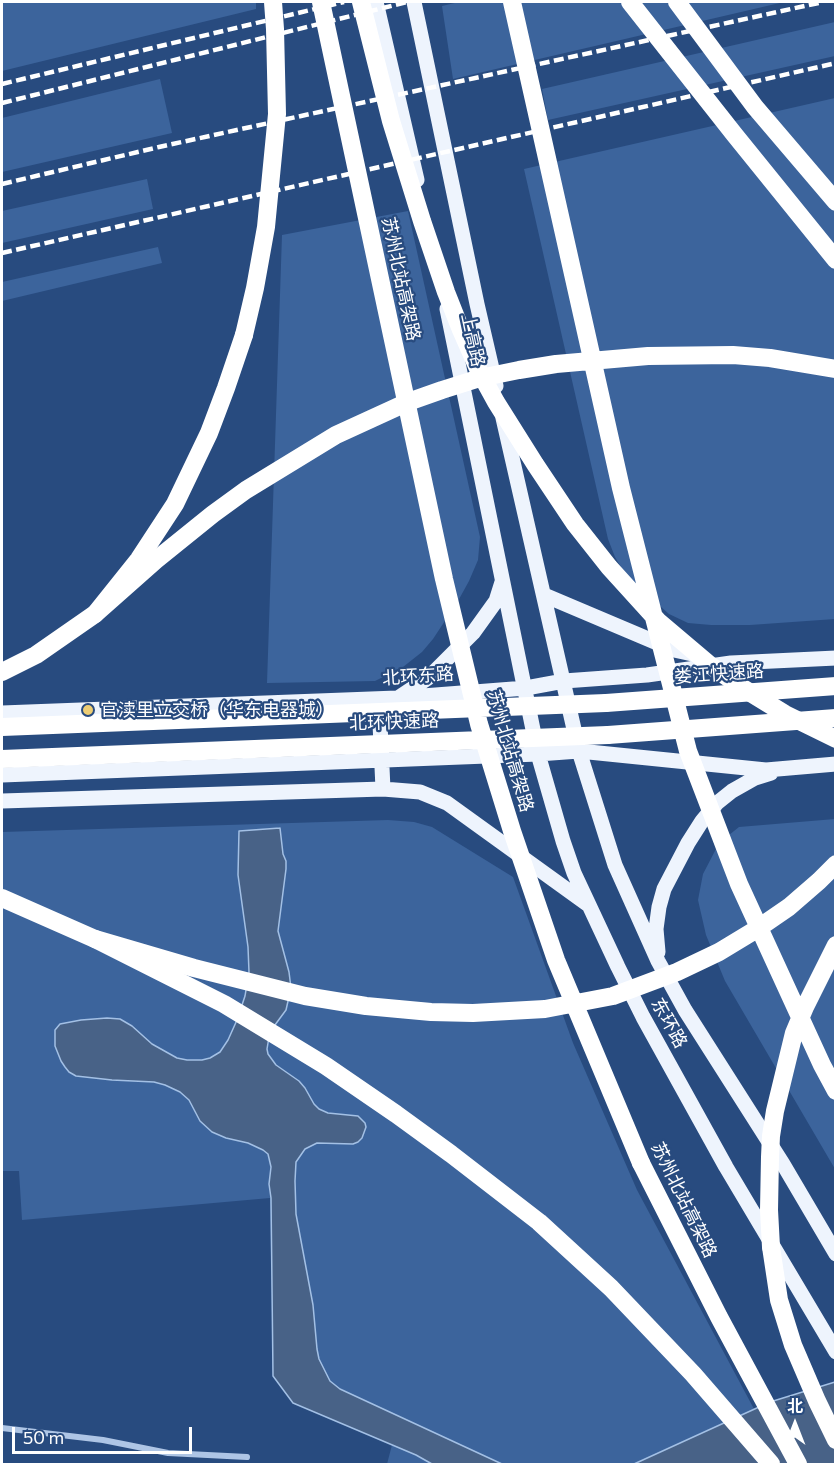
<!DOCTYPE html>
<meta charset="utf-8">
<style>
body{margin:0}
#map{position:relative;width:837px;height:1466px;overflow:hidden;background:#284b7f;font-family:Commissioner,"Noto Sans SC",sans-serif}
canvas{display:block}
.frame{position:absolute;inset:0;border:3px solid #fff;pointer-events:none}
.north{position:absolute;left:765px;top:1394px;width:60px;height:60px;-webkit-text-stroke:4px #284b7f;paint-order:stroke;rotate:0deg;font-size:16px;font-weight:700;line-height:24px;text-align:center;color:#fff}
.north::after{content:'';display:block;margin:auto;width:21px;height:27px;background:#fff;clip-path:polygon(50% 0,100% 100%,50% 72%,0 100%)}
.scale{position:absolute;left:12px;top:1427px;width:180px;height:27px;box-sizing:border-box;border:3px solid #fff;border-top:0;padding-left:8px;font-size:18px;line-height:21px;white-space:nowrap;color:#fff;-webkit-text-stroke:4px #284b7f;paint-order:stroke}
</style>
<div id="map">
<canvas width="837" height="1466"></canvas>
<div class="frame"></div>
<div class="north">北</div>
<div class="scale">50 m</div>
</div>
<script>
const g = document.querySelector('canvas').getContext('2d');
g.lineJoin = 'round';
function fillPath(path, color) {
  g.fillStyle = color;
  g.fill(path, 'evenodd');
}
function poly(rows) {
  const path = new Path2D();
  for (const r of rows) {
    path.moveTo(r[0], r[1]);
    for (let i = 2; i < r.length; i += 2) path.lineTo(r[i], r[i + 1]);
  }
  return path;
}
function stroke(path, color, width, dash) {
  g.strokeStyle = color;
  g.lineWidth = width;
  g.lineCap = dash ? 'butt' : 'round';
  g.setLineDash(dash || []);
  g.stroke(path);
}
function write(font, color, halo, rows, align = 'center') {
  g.font = font + ' Commissioner,"Noto Sans SC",sans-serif';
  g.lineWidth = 4.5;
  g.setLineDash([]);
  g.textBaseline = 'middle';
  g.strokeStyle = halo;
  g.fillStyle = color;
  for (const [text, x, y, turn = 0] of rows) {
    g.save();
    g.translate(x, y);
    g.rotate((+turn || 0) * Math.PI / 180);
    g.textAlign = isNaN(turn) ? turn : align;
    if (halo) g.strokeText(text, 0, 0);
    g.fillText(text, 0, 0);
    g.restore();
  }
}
const green = poly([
 [2,2,256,2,256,9,2,71],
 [459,2,784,2,453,79,442,6],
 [835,22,835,56,548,120,542,89],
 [160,79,172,133,2,172,2,118],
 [835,98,835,619,750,625,711,625,688,623,669,614,627,577,615,557,608,539,524,169],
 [147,179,153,209,2,243,2,211],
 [408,211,480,537,478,560,469,581,458,601,433,639,422,652,403,667,375,681,267,683,282,235],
 [158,247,162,263,2,301,2,282],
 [835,819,835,1169,725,981,706,935,698,900,703,874,716,849,724,839,739,827],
 [388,820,414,822,432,827,513,877,573,1043,637,1190,754,1409,634,1464,387,1464,392,1445,293,1403,273,1376,270,1198,22,1220,19,1171,2,1171,2,832]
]);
const water = poly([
 [280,828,283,854,286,861,286,869,278,931,289,972,291,988,286,1010,272,1029,269,1037,267,1049,268,1054,276,1065,299,1081,305,1088,314,1104,319,1109,328,1113,358,1116,365,1123,366,1127,362,1138,358,1142,353,1144,317,1143,305,1149,296,1162,295,1181,296,1214,313,1305,317,1349,319,1359,330,1381,340,1389,502,1464,432,1464,416,1455,293,1403,273,1376,271,1198,269,1184,271,1167,268,1154,263,1150,248,1143,226,1138,212,1132,200,1121,189,1100,180,1092,165,1085,154,1082,112,1080,76,1076,69,1072,65,1067,61,1061,55,1046,55,1030,60,1024,81,1020,107,1018,120,1019,132,1026,152,1044,177,1058,187,1060,202,1060,210,1058,220,1052,228,1040,237,1020,245,996,249,972,248,947,238,875,239,831,280,828],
 [835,1382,835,1464,634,1464,770,1402,835,1382]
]);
const street = poly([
 [2,1428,103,1440,168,1453,247,1457]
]);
const primary = poly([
 [376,2,417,180],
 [414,2,477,304,496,386],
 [447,309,538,754,563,841,574,873,618,967,643,1017,726,1167,836,1352],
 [503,418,579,751,615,865,658,961,685,1010,783,1164,836,1254],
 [544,595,674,650,697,655],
 [398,698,428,678,473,633,496,601,502,582],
 [379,702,383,789],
 [2,713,397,698,526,688,564,681,647,675,731,663,836,658],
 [2,775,538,754,579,751,766,770,836,764],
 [2,801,383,789,420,792,447,803,587,904],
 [658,952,656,929,659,907,664,889,688,843,702,821,717,803,732,791,755,778,771,773]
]);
const highway = poly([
 [2,672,36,655,95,614,139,559,175,504,209,433,226,388,244,335],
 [606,703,836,686],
 [608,735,836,718],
 [2,898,95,939,224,1004,326,1066,396,1114,451,1154,539,1222,611,1288,693,1374,771,1464],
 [641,1163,719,1317,798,1464],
 [771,1247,779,1300,793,1345,817,1401,836,1440]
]);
const rail = poly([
 [2,84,344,2],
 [2,103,407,2],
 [2,184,159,147,823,2],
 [2,253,836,63]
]);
const highwayBridge = poly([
 [321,2,444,579,479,724,512,831,556,960,641,1163],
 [361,2,391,121,422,221,446,292,461,330,479,371,496,402,535,464,575,524,609,567,658,621,710,665,741,687,785,714,836,739],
 [512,2,621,488,688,751,739,884,822,1065,836,1091],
 [630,2,734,134,836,260],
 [677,2,755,107,836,202],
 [244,335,255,288,266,227,277,114,275,29,273,2],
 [95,614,156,560,213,514,246,490,336,435,408,402,442,390,480,378,519,370,556,364,648,356,733,355,770,358,836,369],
 [2,727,606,703],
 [2,759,608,735],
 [95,939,194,968,305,996,366,1006,431,1012,473,1013,545,1009,613,996,677,972,719,952,757,929,789,907,819,881,836,864],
 [771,1247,769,1210,770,1157,771,1136,775,1111,794,1033,805,1007,836,945]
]);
const markers = [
 [88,710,6,"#edcd74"]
];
const streetNames = [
 ["苏州北站高架路",401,279,78],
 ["上高路",473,340,78],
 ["娄江快速路",719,674,-4],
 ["北环东路",418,676,-4],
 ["北环快速路",394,722,-2],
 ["苏州北站高架路",510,751,74],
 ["东环路",669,1023,61],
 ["苏州北站高架路",684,1200,64]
];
const poiNames = [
 ["官渎里立交桥（华东电器城）",100,710]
];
fillPath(green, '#3c649c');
fillPath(water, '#486287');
stroke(water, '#a3c0e5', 1.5);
stroke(street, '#aec5e5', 6);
stroke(primary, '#eef4fd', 15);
stroke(highway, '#fff', 18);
stroke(rail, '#fff', 4.5, [10, 4.5]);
stroke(highwayBridge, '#fff', 18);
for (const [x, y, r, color] of markers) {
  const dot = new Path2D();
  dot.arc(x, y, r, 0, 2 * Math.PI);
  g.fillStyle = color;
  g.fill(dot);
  stroke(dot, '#284b7f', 2);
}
write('18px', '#fff', '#284b7f', streetNames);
write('18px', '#fff', '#284b7f', poiNames, 'left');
</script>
